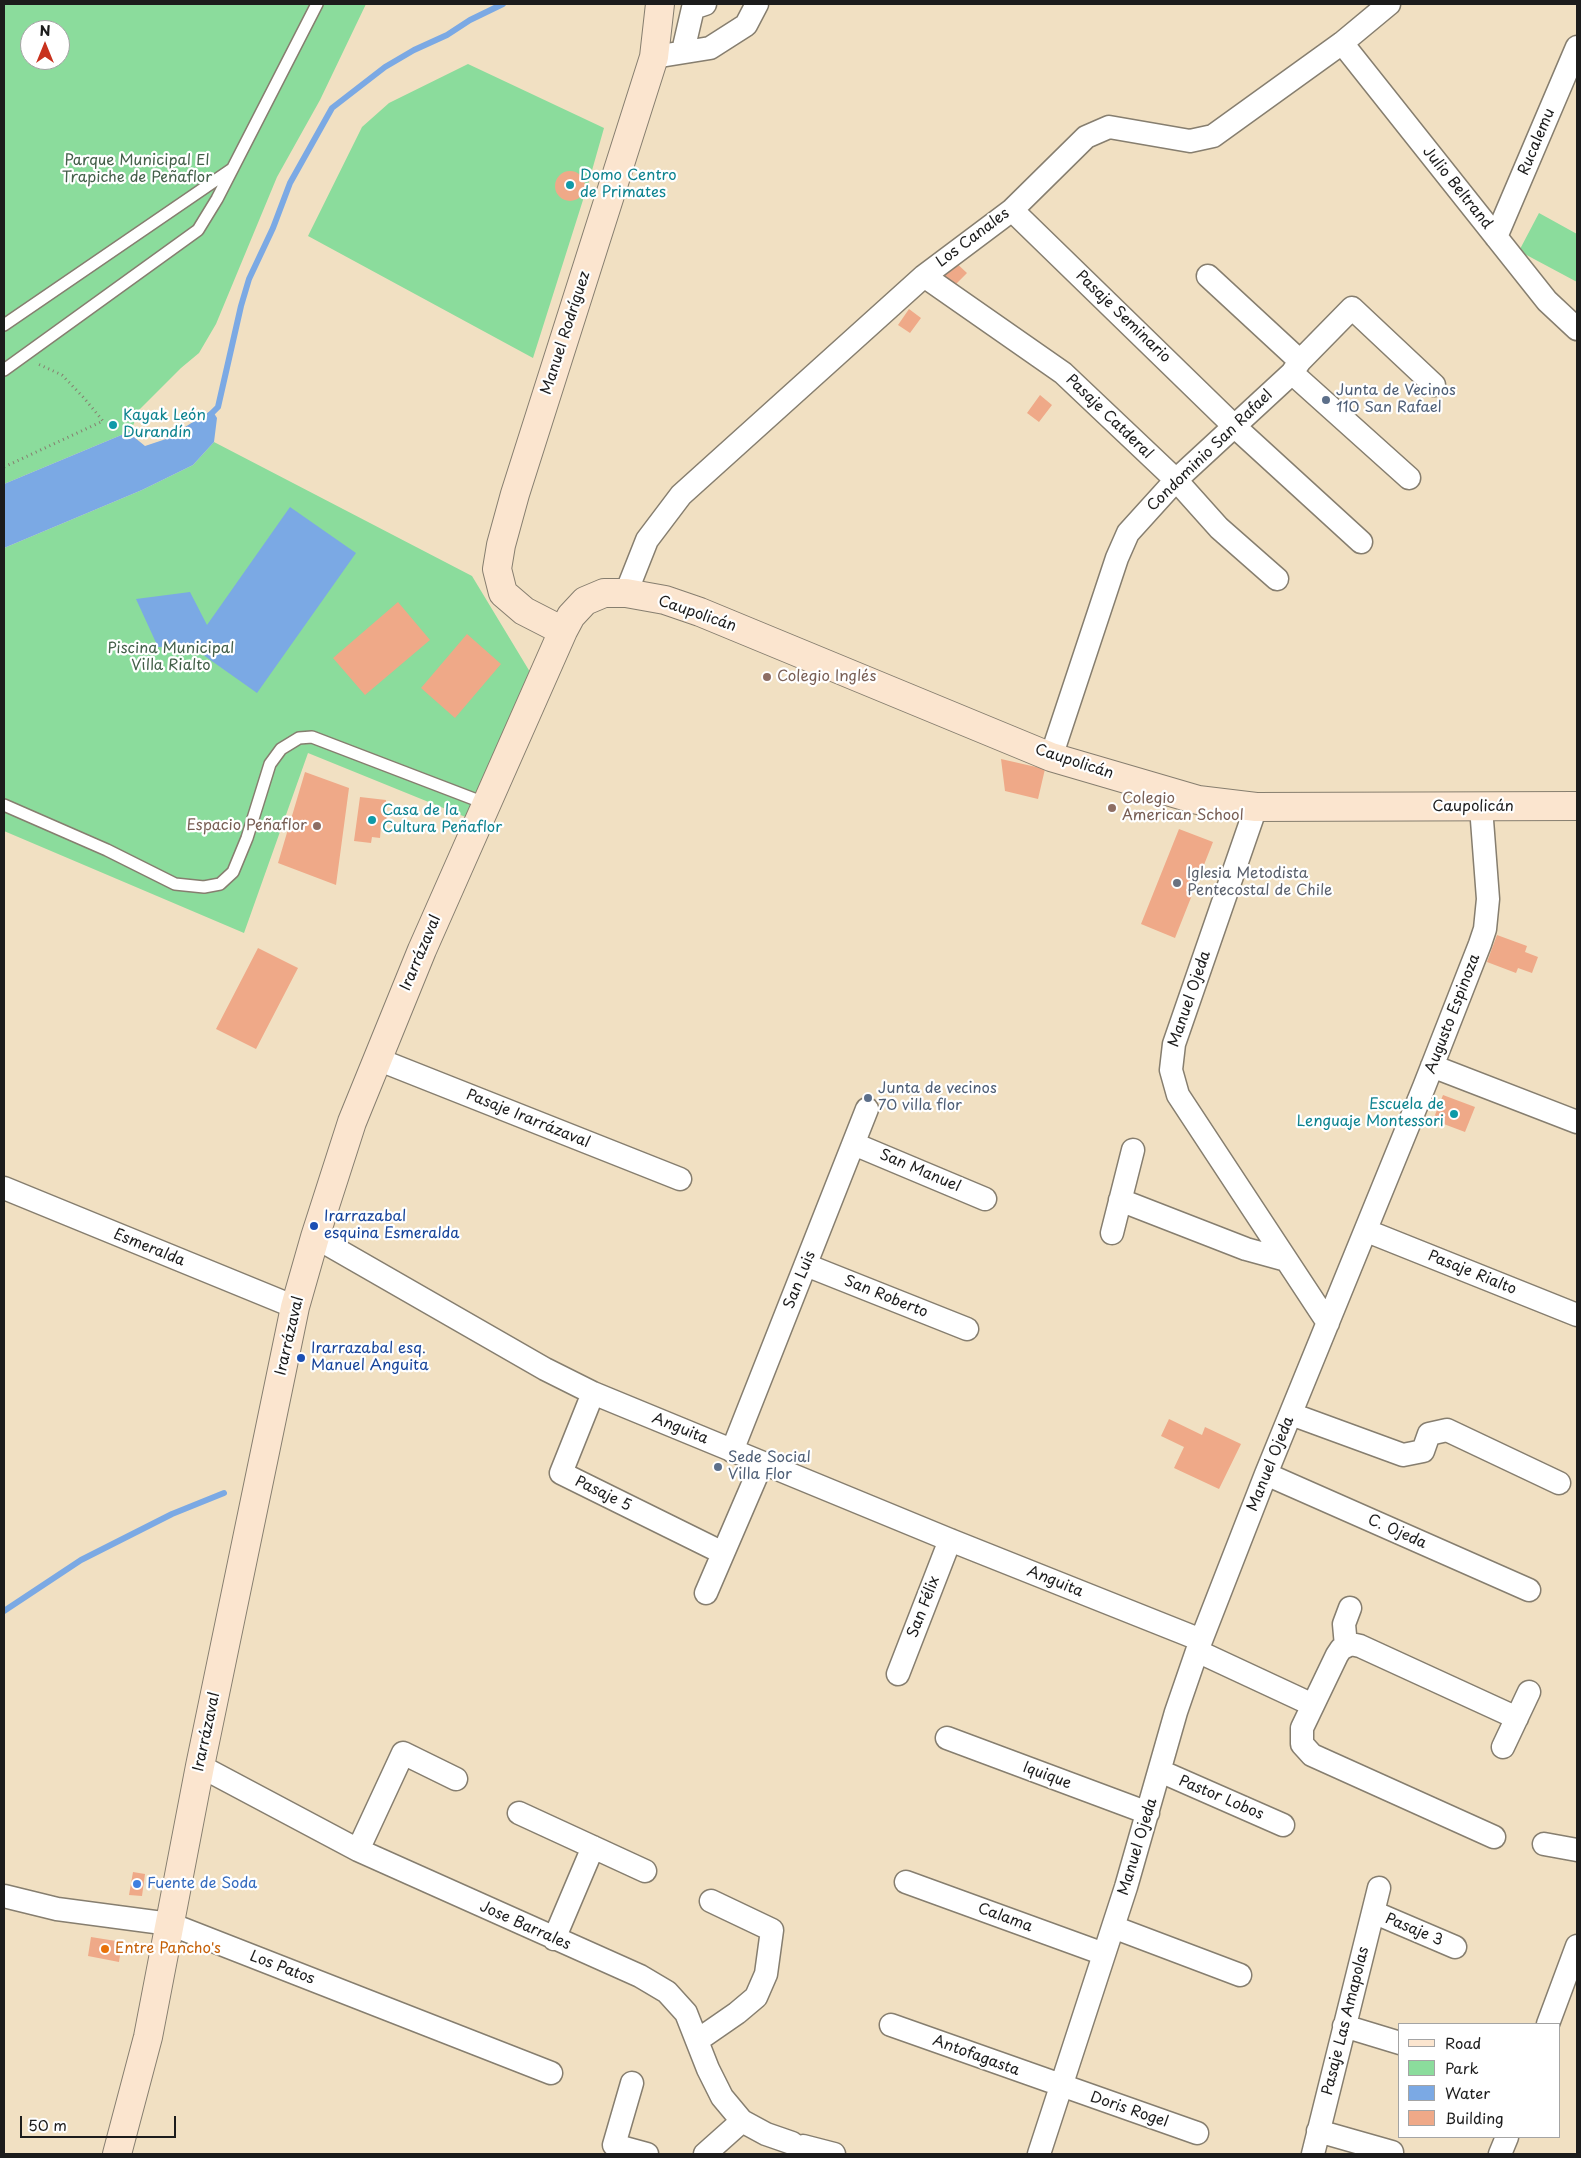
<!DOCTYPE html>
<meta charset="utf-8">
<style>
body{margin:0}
#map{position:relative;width:1581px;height:2158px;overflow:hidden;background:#f1e0c2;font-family:"Playpen Sans",sans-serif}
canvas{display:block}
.frame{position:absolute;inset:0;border:5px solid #1c1c1c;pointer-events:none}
.legend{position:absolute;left:1398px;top:2023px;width:162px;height:115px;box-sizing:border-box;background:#fff;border:1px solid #a4a4a4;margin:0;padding:6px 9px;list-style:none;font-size:15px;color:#1c1c1c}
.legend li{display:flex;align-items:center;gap:10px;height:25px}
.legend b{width:25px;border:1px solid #a4a4a4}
.north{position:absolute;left:20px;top:20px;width:50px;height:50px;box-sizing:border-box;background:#fff;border:1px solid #a4a4a4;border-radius:50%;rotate:0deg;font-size:14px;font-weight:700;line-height:20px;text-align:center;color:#1c1c1c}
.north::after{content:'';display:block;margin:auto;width:18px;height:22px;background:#c8321e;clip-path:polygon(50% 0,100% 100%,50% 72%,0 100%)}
.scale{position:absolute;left:20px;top:2116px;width:156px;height:22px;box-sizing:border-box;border:2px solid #1c1c1c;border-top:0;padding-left:6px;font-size:15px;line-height:18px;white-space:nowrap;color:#1c1c1c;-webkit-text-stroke:4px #fff;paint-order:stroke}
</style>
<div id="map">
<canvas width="1581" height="2158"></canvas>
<div class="frame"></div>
<ul class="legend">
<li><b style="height:6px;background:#fbe5cf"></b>Road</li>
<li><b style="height:14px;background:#8bdc9c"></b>Park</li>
<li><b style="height:14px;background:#7ba9e4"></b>Water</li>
<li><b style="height:14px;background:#efa988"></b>Building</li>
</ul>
<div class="north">N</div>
<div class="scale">50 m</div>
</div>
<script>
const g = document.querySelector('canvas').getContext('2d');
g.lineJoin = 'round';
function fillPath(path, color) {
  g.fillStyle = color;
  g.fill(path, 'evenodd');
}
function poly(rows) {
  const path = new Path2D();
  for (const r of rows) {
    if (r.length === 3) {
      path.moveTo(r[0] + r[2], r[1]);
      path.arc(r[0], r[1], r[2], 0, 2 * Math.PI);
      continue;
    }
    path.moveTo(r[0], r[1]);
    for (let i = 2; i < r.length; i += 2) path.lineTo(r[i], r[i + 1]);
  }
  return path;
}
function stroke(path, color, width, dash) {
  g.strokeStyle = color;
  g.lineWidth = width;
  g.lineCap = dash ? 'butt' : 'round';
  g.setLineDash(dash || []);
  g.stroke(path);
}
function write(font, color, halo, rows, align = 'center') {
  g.font = font + ' "Playpen Sans",sans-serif';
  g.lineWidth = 4.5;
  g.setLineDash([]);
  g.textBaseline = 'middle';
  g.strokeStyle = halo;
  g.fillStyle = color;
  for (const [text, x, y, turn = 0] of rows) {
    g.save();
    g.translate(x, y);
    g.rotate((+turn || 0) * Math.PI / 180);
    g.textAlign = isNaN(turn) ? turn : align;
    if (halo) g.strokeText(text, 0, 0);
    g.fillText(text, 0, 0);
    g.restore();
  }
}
const green = poly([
 [4,4,366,4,320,100,277,177,216,324,199,353,181,368,139,410,131,431,4,484],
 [30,30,60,30,60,60,30,60],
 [468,64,604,128,589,181,533,358,308,236,362,127,389,103],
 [1539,213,1577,234,1577,282,1519,251],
 [214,442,472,576,530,672,468,818,308,753,244,933,4,831,4,548,142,490,193,465]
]);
const water = poly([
 [212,410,217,418,214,442,193,465,142,490,4,548,4,484,131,431,134,437,145,446,166,439],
 [290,507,356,553,257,693,192,647,158,647,136,599,190,592,207,625]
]);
const stream = poly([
 [209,416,218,407,241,306,249,279,273,228,290,183,332,108,385,67,414,50,447,35,470,20,503,4],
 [4,1611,81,1560,172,1514,224,1493]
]);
const building = poly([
 [570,186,15],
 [953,260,967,273,952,288,938,274],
 [909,309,921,318,910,333,898,325],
 [1040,395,1052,405,1039,422,1027,413],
 [398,602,430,640,365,695,333,658],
 [467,634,501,664,455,718,421,688],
 [1001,759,1045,769,1038,799,1005,791],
 [305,772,349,788,336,885,278,863],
 [360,797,386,800,385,815,387,815,386,826,381,826,380,838,372,837,371,843,354,841],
 [1179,829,1213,842,1175,938,1141,924],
 [1497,935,1527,946,1525,952,1538,957,1532,973,1518,968,1516,973,1487,962],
 [258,948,298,968,256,1049,216,1029],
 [1443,1095,1475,1107,1465,1132,1433,1120],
 [1169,1419,1202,1435,1205,1427,1241,1444,1219,1489,1174,1468,1184,1447,1161,1436],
 [133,1872,145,1874,142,1896,129,1895],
 [91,1937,122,1942,119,1962,88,1956]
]);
const path = poly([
 [4,467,103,421,84,398,62,375,38,364]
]);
const lane = poly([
 [4,325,232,169],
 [4,370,198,230,217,199,317,4],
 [4,805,107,850,175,884,204,887,220,884,233,872,247,838,270,764,281,749,299,738,312,737,487,804]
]);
const street = poly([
 [1342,43,1547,301,1577,329],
 [683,51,693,8,705,4],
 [654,57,710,48,746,25,757,4],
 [1012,210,1233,425,1361,542],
 [1496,237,1577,47],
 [924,276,1063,373,1176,480,1219,528,1277,579],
 [1208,276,1300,361],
 [1292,373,1409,478],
 [626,593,647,540,681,495,924,276,1012,210,1086,137,1109,127,1190,141,1213,136,1342,43,1389,4],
 [1051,757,1117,558,1128,533,1176,480,1292,373,1300,361,1352,308,1434,385],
 [1256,807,1174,1044,1171,1070,1178,1095,1328,1323],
 [377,1059,680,1179],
 [1432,1066,1577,1122],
 [854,1144,985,1199],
 [4,1188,295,1307],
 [1120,1200,1246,1249,1286,1260],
 [1367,1231,1577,1315],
 [1112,1233,1133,1150],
 [315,1237,545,1369,593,1393,950,1540,1201,1640],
 [806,1265,967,1329],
 [593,1393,561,1473,723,1553],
 [1291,1414,1403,1455,1423,1451,1429,1434,1447,1430,1559,1483],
 [732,1451,867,1109],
 [1266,1474,1529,1590],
 [706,1593,762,1463],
 [1346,1646,1344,1624,1350,1608],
 [1197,1651,1313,1705],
 [898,1674,950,1540],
 [947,1738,1148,1813],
 [1503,1747,1529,1692],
 [200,1766,358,1850,640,1976,667,1992,686,2013,708,2069,722,2097,742,2121,766,2134,792,2143],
 [1160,1771,1283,1825],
 [519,1813,645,1871],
 [1494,1837,1312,1755,1302,1744,1302,1728,1337,1655,1341,1649,1351,1644,1360,1646,1517,1718],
 [1544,1844,1577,1850],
 [358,1850,403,1753,456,1779],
 [906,1882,1104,1954],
 [4,1896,57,1909,170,1924,551,2073],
 [1373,1912,1455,1947],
 [1113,1927,1240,1975],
 [554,1939,593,1847],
 [1548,2024,1577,1946],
 [891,2025,1197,2133],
 [1344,2026,1400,2043],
 [698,2040,737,2013,756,1997,766,1974,772,1930,711,1901],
 [632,2083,614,2145,647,2154],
 [1318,2131,1392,2152],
 [803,2146,834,2154],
 [705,2154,742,2121],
 [1039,2154,1126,1887,1176,1712,1197,1651,1266,1474,1424,1087,1480,944,1485,929,1488,899,1481,807],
 [1313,2154,1379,1888],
 [1500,2154,1507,2137]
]);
const secondary = poly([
 [563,631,524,611,503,593,497,569,501,545,515,494,654,57,660,4],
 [117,2154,148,2037,200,1766,295,1307,315,1237,352,1122,422,950,563,631,571,616,585,601,604,593,626,593,665,600,700,612,1051,757,1198,800,1256,807,1577,806]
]);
const markers = [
 [570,185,5,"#0f9aa8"],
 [1326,400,5,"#5c6f8a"],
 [113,425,5,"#0f9aa8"],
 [767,677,5,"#8d6e63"],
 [1112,808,5,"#8d6e63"],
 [372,820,5,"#0f9aa8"],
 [317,826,5,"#8d6e63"],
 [1177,883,5,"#6b7280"],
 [868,1098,5,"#5c6f8a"],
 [1454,1114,5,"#0f9aa8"],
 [314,1226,5,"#1a4fb4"],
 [301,1358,5,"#1a4fb4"],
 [718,1467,5,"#5c6f8a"],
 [137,1884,5,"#3f7fe0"],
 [105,1949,5,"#e8710a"]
];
const streetNames = [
 ["Rucalemu",1537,142,-67],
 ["Julio Beltrand",1457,188,51],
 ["Los Canales",973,238,-37],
 ["Pasaje Seminario",1123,317,44],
 ["Manuel Rodríguez",566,333,-72],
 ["Pasaje Catderal",1109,417,44],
 ["Condominio San Rafael",1210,451,-44],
 ["Caupolicán",697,614,19],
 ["Caupolicán",1074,762,18],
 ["Caupolicán",1473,807],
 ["Irarrázaval",421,953,-67],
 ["Manuel Ojeda",1190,999,-71],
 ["Augusto Espinoza",1453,1014,-69],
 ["Pasaje Irarrázaval",528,1119,22],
 ["San Manuel",920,1171,23],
 ["Esmeralda",149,1248,22],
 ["Pasaje Rialto",1472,1273,22],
 ["San Luis",800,1280,-68],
 ["San Roberto",886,1297,22],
 ["Irarrázaval",290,1336,-77],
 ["Anguita",680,1429,22],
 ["Manuel Ojeda",1271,1464,-68],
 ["Pasaje 5",603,1494,26],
 ["C. Ojeda",1397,1532,24],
 ["Anguita",1055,1582,22],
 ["San Félix",924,1607,-69],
 ["Irarrázaval",207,1732,-78],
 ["Iquique",1047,1776,20],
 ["Pastor Lobos",1221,1798,23],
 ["Manuel Ojeda",1138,1847,-73],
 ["Calama",1005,1918,20],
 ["Jose Barrales",525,1926,24],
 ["Pasaje 3",1414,1930,23],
 ["Los Patos",282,1968,21],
 ["Pasaje Las Amapolas",1346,2021,-76],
 ["Antofagasta",976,2056,20],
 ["Doris Rogel",1129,2110,19]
];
const parkNames = [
 ["Parque Municipal El",137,161],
 ["Trapiche de Peñaflor",137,178],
 ["Piscina Municipal",171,649],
 ["Villa Rialto",171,666]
];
const cultureNames = [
 ["Domo Centro",580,176],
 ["de Primates",580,193],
 ["Kayak León",123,416],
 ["Durandín",123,433],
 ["Casa de la",382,811],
 ["Cultura Peñaflor",382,828],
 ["Escuela de",1444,1105,"right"],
 ["Lenguaje Montessori",1444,1122,"right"]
];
const serviceNames = [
 ["Junta de Vecinos",1336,391],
 ["110 San Rafael",1336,408],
 ["Junta de vecinos",878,1089],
 ["70 villa flor",878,1106],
 ["Sede Social",728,1458],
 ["Villa Flor",728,1475]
];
const educationNames = [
 ["Colegio Inglés",777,677],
 ["Colegio",1122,799],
 ["American School",1122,816],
 ["Espacio Peñaflor",307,826,"right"]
];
const worshipNames = [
 ["Iglesia Metodista",1187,874],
 ["Pentecostal de Chile",1187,891]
];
const transitNames = [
 ["Irarrazabal",324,1217],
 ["esquina Esmeralda",324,1234],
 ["Irarrazabal esq.",311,1349],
 ["Manuel Anguita",311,1366]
];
const shopNames = [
 ["Fuente de Soda",147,1884]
];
const foodNames = [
 ["Entre Pancho's",115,1949]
];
fillPath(green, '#8bdc9c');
fillPath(water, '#7ba9e4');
stroke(stream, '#7ba9e4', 6);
fillPath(building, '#efa988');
stroke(lane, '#867e6f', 14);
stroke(street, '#867e6f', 25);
stroke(secondary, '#867e6f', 30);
stroke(path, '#867e6f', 3, [1, 4]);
stroke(lane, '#fff', 11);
stroke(street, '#fff', 22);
stroke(secondary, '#fbe5cf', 28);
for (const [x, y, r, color] of markers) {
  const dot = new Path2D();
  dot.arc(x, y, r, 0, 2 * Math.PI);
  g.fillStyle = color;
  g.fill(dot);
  stroke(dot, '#fff', 2);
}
write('15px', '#1c1c1c', '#fff', streetNames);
write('15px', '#435f49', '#fff', parkNames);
write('15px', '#0d838f', '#fff', cultureNames, 'left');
write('15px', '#4e5e75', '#fff', serviceNames, 'left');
write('15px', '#785e54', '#fff', educationNames, 'left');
write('15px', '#5b616d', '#fff', worshipNames, 'left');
write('15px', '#164399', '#fff', transitNames, 'left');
write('15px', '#366cbe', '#fff', shopNames, 'left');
write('15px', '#c56008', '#fff', foodNames, 'left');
</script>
